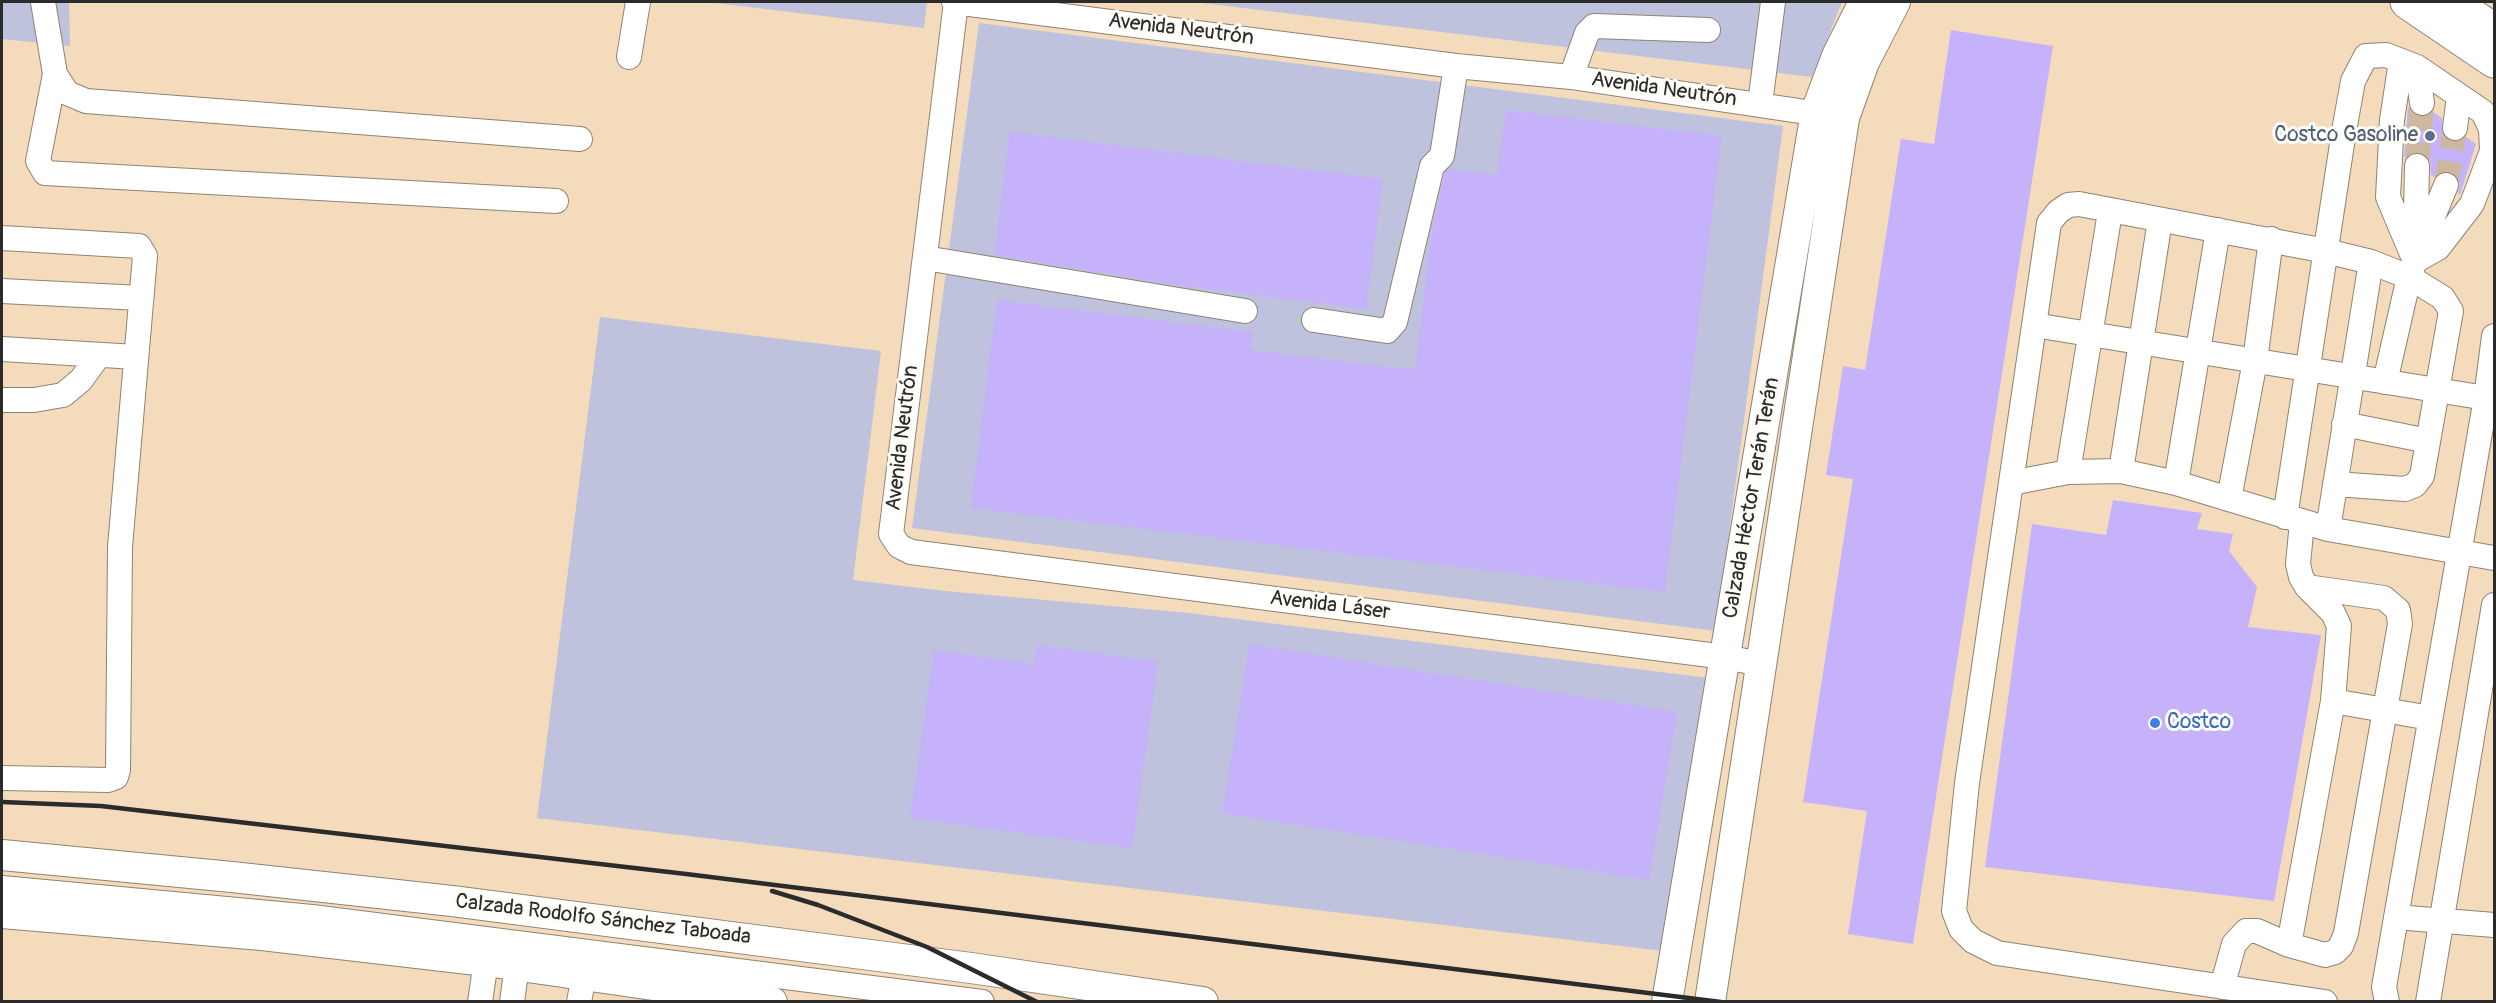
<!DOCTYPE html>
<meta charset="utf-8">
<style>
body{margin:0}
#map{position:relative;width:2496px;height:1003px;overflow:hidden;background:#f3dbbc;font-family:Pangolin,sans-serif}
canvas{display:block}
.frame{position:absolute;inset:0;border:3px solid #2b2b2b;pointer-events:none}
</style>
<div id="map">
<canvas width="2496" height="1003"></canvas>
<div class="frame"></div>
</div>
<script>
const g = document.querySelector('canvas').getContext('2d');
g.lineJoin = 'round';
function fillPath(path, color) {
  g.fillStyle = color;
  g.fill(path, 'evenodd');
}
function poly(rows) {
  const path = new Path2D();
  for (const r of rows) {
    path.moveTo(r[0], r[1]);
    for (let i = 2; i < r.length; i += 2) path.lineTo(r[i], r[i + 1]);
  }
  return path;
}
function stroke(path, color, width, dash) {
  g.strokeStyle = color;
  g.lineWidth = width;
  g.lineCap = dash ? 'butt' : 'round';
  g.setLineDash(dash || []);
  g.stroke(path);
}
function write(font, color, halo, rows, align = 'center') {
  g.font = font + ' Pangolin,sans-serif';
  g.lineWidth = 6;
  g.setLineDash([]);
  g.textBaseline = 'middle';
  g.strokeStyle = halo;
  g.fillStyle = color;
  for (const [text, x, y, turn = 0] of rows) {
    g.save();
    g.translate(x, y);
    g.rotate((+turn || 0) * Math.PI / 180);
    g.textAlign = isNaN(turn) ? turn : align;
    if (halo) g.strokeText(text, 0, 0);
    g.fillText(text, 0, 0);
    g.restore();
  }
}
const industrial = poly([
 [2,2,69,2,70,46,2,39],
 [707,2,927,2,924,28],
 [1194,2,1842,2,1812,77],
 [979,23,1783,126,1716,631,912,528],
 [600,317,881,351,853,580,945,591,1189,613,1709,678,1664,951,537,818]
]);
const building = poly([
 [1951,30,2053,46,1913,944,1848,934,1867,811,1803,802,1853,479,1826,475,1843,366,1865,370,1901,139,1934,144],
 [2408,107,2417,116,2425,117,2433,112,2442,118,2442,133,2447,140,2460,141,2466,137,2476,144,2460,195,2458,193,2460,183,2452,172,2444,171,2434,177,2431,175,2430,160,2425,154,2417,152,2404,157],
 [1506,110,1722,136,1665,592,971,508,997,300,1253,332,1251,350,1415,370,1433,223,1445,173,1449,169,1497,175],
 [1010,132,1383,179,1366,309,1175,285,994,255],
 [2113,500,2202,513,2197,529,2233,534,2229,551,2257,587,2248,627,2321,635,2274,901,1985,867,2032,524,2106,535],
 [1250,644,1677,712,1649,880,1222,813],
 [1037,645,1158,662,1132,848,910,818,934,650,1034,664]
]);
const minorTunnel = poly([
 [2417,166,2422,103],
 [2446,185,2455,128]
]);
const minor = poly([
 [43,2,55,74,67,93,86,101,580,139],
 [954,2,1456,66,1571,77,1833,116],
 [956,2,891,534,899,546,911,552,1725,657,1761,664],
 [629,57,638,2],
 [2401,61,2392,120,2388,197,2415,261],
 [2417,67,2422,103],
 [55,74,38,161,45,173,556,201],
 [1571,77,1587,33,1594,26,1708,30],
 [1760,104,1773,2],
 [2455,128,2459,96],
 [2,238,139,246,145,256,120,547,118,770,116,777,108,780,2,778],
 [2420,248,2446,185],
 [2415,256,2417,166],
 [925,258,1245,311],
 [2,291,141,298],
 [1314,320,1387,331,1395,322,1432,166,1442,156,1456,66],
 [2034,325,2486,398],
 [2,349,136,357],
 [2,400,34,400,63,395,81,380,99,355],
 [2344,424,2428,441],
 [2121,471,2160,220],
 [2068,472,2110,212],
 [2011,483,2068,472,2121,471,2176,483,2328,529,2494,558],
 [2176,483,2218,230],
 [2229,499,2255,361,2271,239],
 [2285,517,2344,131,2353,81,2366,56,2386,55,2417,67,2483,112,2491,129,2492,151,2472,204,2438,248,2415,261,2409,277,2385,382],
 [2302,522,2298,564,2301,577,2307,587,2333,613,2339,626,2333,701,2289,945,2325,955,2335,952,2341,946,2346,933,2400,624,2398,610,2384,598,2307,587],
 [2328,529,2371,262],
 [2333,701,2430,718],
 [2,888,312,917,982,1002],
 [2396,917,2494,925],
 [2222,987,2234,944,2246,931,2257,931,2289,945],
 [480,1002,486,961],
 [512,1002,517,965],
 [579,1002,584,975],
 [2325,1002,1997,953,1973,941,1961,929,1954,911,1967,783,2049,223,2058,212,2068,205,2079,204,2326,251,2371,262,2409,277,2443,298,2451,311,2422,476,2415,485,2405,489,2335,484],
 [2387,1002,2384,987,2486,398,2494,336],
 [2428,1002,2494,605]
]);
const major = poly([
 [2,855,232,877,452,901,971,968,1203,1002],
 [2,913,262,935,486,961,772,1002],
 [1667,1002,1816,112,1837,56,1864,2],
 [1710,1002,1844,118,1864,62,1895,2]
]);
const highway = poly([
 [2407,2,2494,61],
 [2452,2,2494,30]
]);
const rail = poly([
 [2,802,101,806,686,874,1721,1002],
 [772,891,818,905,927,947,1037,1002]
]);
const markers = [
 [2430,136,6,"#5c6f8a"],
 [2155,723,6,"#3f7fe0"]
];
const streetNames = [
 ["Avenida Neutrón",1181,30,7],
 ["Avenida Neutrón",1664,90,8],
 ["Avenida Neutrón",903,438,-83],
 ["Calzada Héctor Terán Terán",1752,498,-80],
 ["Avenida Láser",1330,606,7],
 ["Calzada Rodolfo Sánchez Taboada",603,920,7]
];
const serviceNames = [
 ["Costco Gasoline",2418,136]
];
const shopNames = [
 ["Costco",2167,723]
];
fillPath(industrial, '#bec2dd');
fillPath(building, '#c5b2fb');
stroke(minorTunnel, '#cbb89f', 24, [24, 12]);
stroke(minor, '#8f8374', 26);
stroke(major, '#8f8374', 32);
stroke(highway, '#8f8374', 35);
stroke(minor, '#fff', 24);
stroke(major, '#fff', 30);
stroke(highway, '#fff', 33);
stroke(rail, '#2b2b2b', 4.5);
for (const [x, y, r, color] of markers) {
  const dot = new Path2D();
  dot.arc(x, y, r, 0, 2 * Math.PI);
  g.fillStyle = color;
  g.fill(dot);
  stroke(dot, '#fdfcf7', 2);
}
write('21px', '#2b2b2b', '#fdfcf7', streetNames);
write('21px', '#4e5e75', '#fdfcf7', serviceNames, 'right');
write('21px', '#366cbe', '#fdfcf7', shopNames, 'left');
</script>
